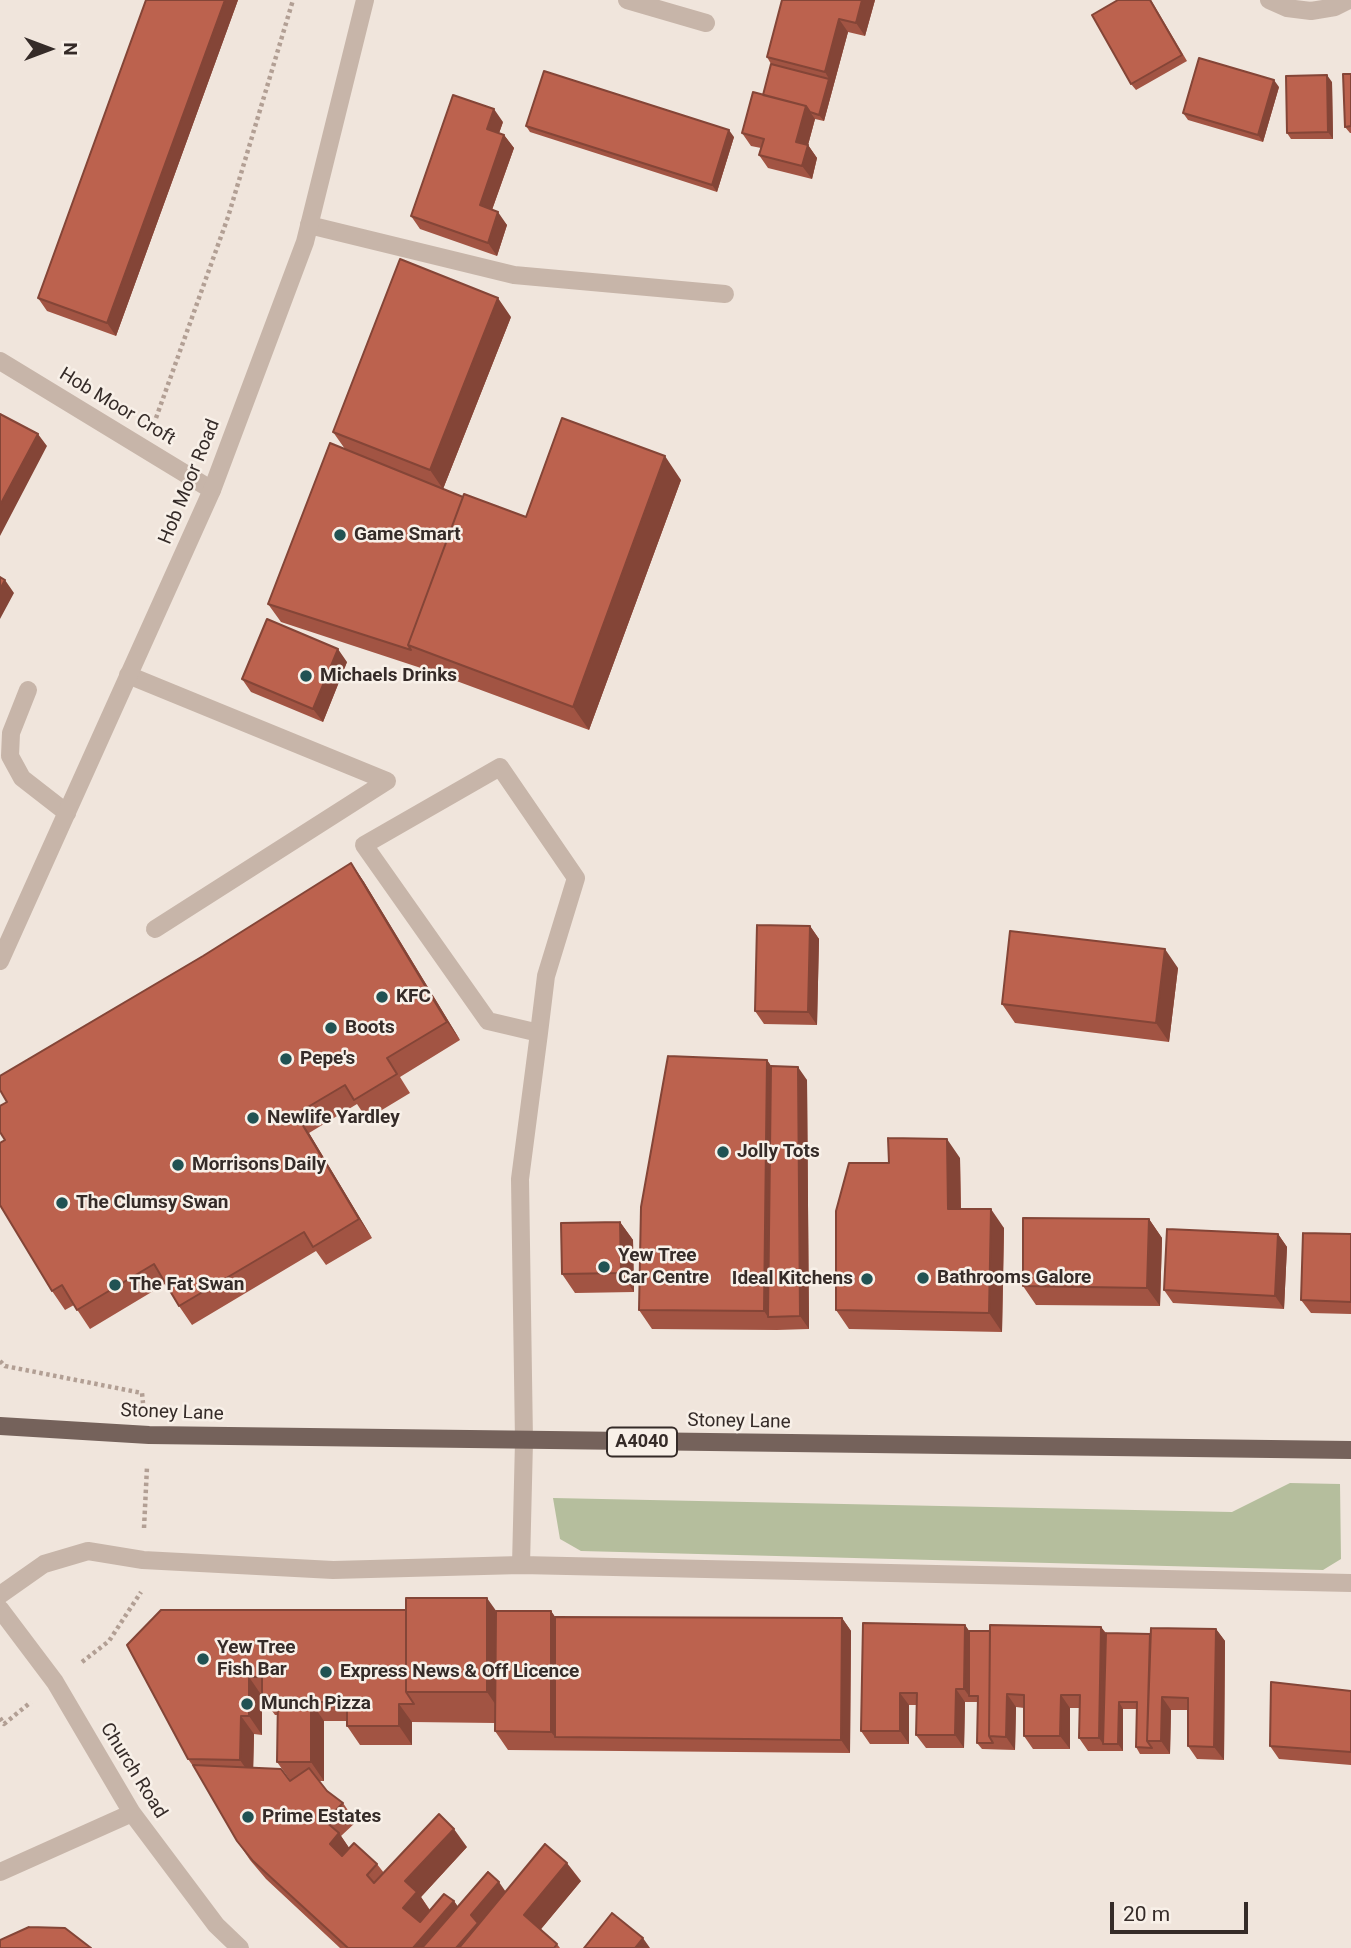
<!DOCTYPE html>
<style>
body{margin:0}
#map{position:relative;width:1351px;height:1948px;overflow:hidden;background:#f0e5dc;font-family:Roboto,sans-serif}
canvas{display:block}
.north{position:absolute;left:14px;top:14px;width:70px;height:70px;-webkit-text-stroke:5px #f8f0e8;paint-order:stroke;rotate:90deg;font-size:19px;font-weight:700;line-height:28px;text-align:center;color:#352b28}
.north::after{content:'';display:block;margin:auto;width:24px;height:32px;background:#352b28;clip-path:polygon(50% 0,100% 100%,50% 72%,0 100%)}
.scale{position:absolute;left:1110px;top:1902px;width:138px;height:32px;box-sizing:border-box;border:4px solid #352b28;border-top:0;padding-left:9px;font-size:21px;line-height:24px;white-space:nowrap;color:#352b28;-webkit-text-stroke:5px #f8f0e8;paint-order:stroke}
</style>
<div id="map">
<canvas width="1351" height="1948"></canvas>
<div class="north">N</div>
<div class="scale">20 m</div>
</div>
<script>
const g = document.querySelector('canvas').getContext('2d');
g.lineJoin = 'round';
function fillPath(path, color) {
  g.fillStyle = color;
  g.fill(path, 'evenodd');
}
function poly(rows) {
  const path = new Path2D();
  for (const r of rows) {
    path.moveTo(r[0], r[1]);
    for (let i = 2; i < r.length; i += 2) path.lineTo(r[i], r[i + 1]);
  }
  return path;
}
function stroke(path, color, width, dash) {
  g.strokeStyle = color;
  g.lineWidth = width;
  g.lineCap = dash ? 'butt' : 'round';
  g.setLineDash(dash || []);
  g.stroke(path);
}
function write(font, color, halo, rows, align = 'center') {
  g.font = font + ' Roboto,sans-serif';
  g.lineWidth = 5;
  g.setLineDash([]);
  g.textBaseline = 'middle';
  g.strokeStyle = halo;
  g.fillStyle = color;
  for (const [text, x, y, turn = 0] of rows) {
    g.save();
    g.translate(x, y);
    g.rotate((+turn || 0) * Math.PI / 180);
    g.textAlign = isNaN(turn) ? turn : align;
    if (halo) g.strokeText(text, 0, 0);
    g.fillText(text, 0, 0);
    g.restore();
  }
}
const green = poly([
 [1290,1483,1340,1484,1341,1559,1323,1570,581,1551,560,1539,553,1498,1232,1512]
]);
const path = poly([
 [156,418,228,217,293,0],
 [0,1361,5,1366,142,1393,143,1403],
 [144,1528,147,1467],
 [82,1662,109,1641,141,1592],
 [0,1718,4,1724,31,1702]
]);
const service = poly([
 [309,225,514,275,725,294],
 [128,675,387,781,155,929],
 [28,690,11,733,10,756,22,778,67,813],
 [524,1441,520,1179,539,1033,546,976,576,878,500,767,364,845,488,1021,539,1033]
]);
const minor = poly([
 [627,0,706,23],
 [1269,0,1287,8,1311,11,1335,7,1349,0],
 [0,361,212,490],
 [524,1441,521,1565,1351,1583],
 [0,1595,44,1564,88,1551,143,1560,333,1570,521,1565]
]);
const tertiary = poly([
 [0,961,212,490,305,242,365,0],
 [0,1609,55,1682,132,1813,216,1925,240,1948],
 [0,1872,132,1813]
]);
const primary = poly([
 [0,1426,149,1435,1351,1450]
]);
const wall = poly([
 [146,0,238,0,116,336,47,311,38,298],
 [782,0,875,0,865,36,848,32,824,121,815,119,808,145,817,158,812,179,768,168,759,155,761,148,751,146,742,133,763,95,771,64,767,57],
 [1118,0,1151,0,1187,61,1136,90,1131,84],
 [1351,74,1351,133,1350,133,1345,127],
 [1332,82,1333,139,1291,139,1287,133],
 [1279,87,1263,142,1188,120,1183,113],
 [503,122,499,133,504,135,514,148,492,210,507,225,497,256,420,229,411,216],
 [526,126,734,137,717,192,530,132],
 [511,317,443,489,463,497,526,517,681,480,589,730,424,669,281,622,268,604,345,449,333,432],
 [347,662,323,722,251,692,242,679],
 [351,863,364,882,460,1040,400,1077,410,1093,367,1119,357,1104,309,1133,372,1238,326,1265,316,1251,192,1325,179,1306,165,1284,90,1329,74,1305,65,1310,52,1291,5,1140,7,1102,203,956],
 [810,926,819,939,817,1025,764,1024,755,1011],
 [1178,968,1169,1042,1015,1023,1002,1004],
 [767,1060,771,1066,807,1080,809,1329,777,1330,652,1329,639,1310],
 [960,1158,961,1209,1004,1228,1002,1332,849,1329,836,1310,889,1163],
 [1149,1219,1162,1238,1160,1306,1036,1305,1023,1286],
 [620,1222,633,1240,634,1292,575,1293,562,1274],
 [1278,1234,1287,1247,1284,1309,1173,1303,1164,1290],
 [1351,1234,1351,1314,1311,1313,1301,1300],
 [496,1611,551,1611,555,1617,842,1618,851,1631,850,1753,508,1750,495,1731,495,1723,412,1722,412,1745,360,1745,347,1726,347,1721,324,1721,324,1781,319,1781,327,1791,343,1803,356,1822,341,1836,349,1848,377,1864,384,1873,467,1847,421,1897,430,1910,454,1901,458,1907,506,1892,581,1881,540,1930,557,1944,560,1948,340,1948,266,1879,250,1860,237,1841,200,1776,188,1759,127,1645],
 [262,1697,275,1715,278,1715,277,1762,290,1780,253,1768,254,1734,262,1735],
 [965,1625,969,1631,990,1631,1101,1627,1106,1633,1150,1634,1216,1629,1225,1641,1224,1760,1197,1759,1188,1746,1188,1710,1171,1710,1170,1754,1140,1754,1136,1747,1136,1709,1123,1709,1123,1751,1088,1751,1079,1738,1079,1708,1070,1708,1070,1749,1033,1749,1024,1736,1024,1708,1016,1707,1015,1750,982,1749,977,1743,978,1702,965,1702,964,1748,926,1748,916,1735,917,1705,909,1705,909,1744,870,1744,861,1731],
 [1351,1691,1351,1765,1279,1759,1270,1746]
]);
const shadedWall = poly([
 [225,0,238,0,116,336,107,323],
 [862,0,875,0,865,36,856,23],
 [839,19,848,32,824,121,819,115,829,79,825,72],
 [1327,75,1332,82,1333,139,1328,132],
 [1274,80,1279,87,1263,142,1258,135],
 [806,106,815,119,808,145,817,158,812,179,802,166,796,142],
 [494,109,503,122,496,142,487,129],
 [729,130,734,137,717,192,712,185],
 [504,135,514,148,489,218,480,205],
 [498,212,507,225,497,256,488,243],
 [498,298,511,317,443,489,430,470],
 [38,434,47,446,0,536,0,505],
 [665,456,681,480,589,730,573,707],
 [5,580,14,593,0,619,0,589],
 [338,649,347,662,323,722,313,709],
 [351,863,364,882,460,1040,447,1022],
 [810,926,819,939,817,1025,808,1012],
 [1165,949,1178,968,1169,1042,1156,1023],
 [767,1060,780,1079,768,1317,764,1311],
 [798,1067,807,1080,809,1329,800,1316],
 [296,1114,309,1133,372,1238,359,1219],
 [947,1139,960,1158,961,1227,948,1209],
 [991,1209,1004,1228,1002,1332,989,1313],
 [1149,1219,1162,1238,1160,1306,1147,1288],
 [620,1222,633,1240,634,1292,621,1273],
 [1278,1234,1287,1247,1284,1309,1275,1296],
 [487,1598,509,1629,508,1723,487,1692],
 [551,1611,564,1630,555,1737,551,1732],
 [842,1618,851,1631,850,1753,841,1740],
 [965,1625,974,1638,969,1696,964,1689],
 [1101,1627,1110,1640,1103,1744,1099,1738],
 [1216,1629,1225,1641,1224,1760,1214,1747],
 [249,1677,262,1696,262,1735,249,1716],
 [956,1689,965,1702,964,1748,955,1735],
 [900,1693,909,1705,909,1744,900,1731],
 [1007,1694,1016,1707,1015,1750,1006,1737],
 [1061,1695,1070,1708,1070,1749,1060,1736],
 [1162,1697,1171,1710,1170,1754,1161,1741],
 [311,1702,324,1721,324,1781,311,1762],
 [1119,1702,1123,1709,1123,1751,1118,1744],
 [399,1704,412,1722,412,1745,399,1726],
 [241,1716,254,1734,253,1779,240,1760],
 [454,1829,467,1847,421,1897,430,1911,416,1926,403,1908,405,1881],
 [339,1833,352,1852,343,1863,330,1844],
 [567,1863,581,1881,537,1934,524,1915],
 [499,1882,508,1895,476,1948,456,1948,471,1915],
 [454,1901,467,1920,442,1948,413,1948],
 [643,1938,650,1948,635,1948]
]);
const building = poly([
 [146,0,225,0,107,323,38,298,146,0],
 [782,0,862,0,856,23,839,19,825,72,767,57,782,0],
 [1118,0,1150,0,1182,55,1131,84,1092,15,1118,0],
 [1199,58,1274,80,1258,135,1183,113,1199,58],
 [771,64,829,79,819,115,810,112,806,106,763,95,771,64],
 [544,71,729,130,712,185,526,126,544,71],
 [1343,74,1351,74,1351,126,1345,127,1343,74],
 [1327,75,1328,132,1287,133,1286,76,1327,75],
 [753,92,806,106,796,142,808,145,802,166,759,155,764,139,742,133,753,92],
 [453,95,494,109,487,129,504,135,480,205,498,212,488,243,411,216,453,95],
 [400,259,498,298,430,470,333,432,400,259],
 [0,414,38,434,0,505,0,414],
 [562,418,665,456,573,707,408,645,464,494,526,517,562,418],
 [330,443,463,497,408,645,411,650,268,604,330,443],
 [0,577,5,580,0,589,0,577],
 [267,619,338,649,313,709,242,679,267,619],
 [351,863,447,1022,387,1058,397,1074,354,1100,345,1085,296,1114,359,1219,313,1247,304,1232,179,1306,154,1264,77,1310,62,1285,52,1291,0,1205,0,1143,5,1140,0,1132,0,1106,7,1102,0,1090,0,1076,203,956,351,863],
 [757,925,810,926,808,1012,755,1011,757,925],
 [1010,931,1165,949,1156,1023,1002,1004,1010,931],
 [668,1056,767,1060,764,1311,639,1310,641,1207,668,1056],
 [771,1066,798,1067,800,1316,768,1317,771,1066],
 [888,1138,947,1139,948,1209,991,1209,989,1313,836,1310,836,1211,849,1163,889,1163,888,1138],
 [1023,1218,1149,1219,1147,1288,1023,1286,1023,1218],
 [620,1222,621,1273,562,1274,561,1223,620,1222],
 [1167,1229,1278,1234,1275,1296,1164,1290,1167,1229],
 [1303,1233,1351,1234,1351,1302,1301,1300,1303,1233],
 [406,1598,487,1598,487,1692,406,1692,406,1598],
 [161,1610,406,1610,406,1692,414,1704,399,1704,399,1726,347,1726,347,1702,311,1702,311,1762,277,1762,278,1696,262,1696,262,1677,249,1677,249,1716,241,1716,240,1760,188,1759,127,1645,161,1610],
 [496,1611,551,1611,551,1732,495,1731,496,1611],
 [555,1617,842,1618,841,1740,555,1737,555,1617],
 [863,1623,965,1625,964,1689,956,1689,955,1735,916,1735,917,1693,900,1693,900,1731,861,1731,863,1623],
 [990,1625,1101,1627,1099,1738,1079,1738,1080,1695,1061,1695,1060,1736,1024,1736,1024,1695,1007,1694,1006,1737,989,1736,990,1625],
 [1151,1628,1216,1629,1214,1747,1188,1746,1188,1698,1162,1697,1161,1741,1147,1741,1151,1628],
 [969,1631,990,1631,989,1736,993,1743,977,1743,978,1696,969,1696,969,1631],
 [1106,1633,1150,1634,1147,1741,1152,1748,1136,1747,1137,1702,1119,1702,1118,1744,1103,1744,1106,1633],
 [1271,1682,1351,1691,1351,1752,1270,1746,1271,1682],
 [193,1765,281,1769,290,1781,309,1768,327,1791,343,1803,325,1821,339,1833,330,1844,342,1856,354,1843,377,1864,367,1875,374,1883,439,1814,454,1829,405,1881,417,1892,403,1908,420,1922,444,1894,454,1901,413,1948,348,1948,253,1861,237,1841,193,1765],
 [545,1844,567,1863,524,1915,557,1944,554,1948,459,1948,545,1844],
 [488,1872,499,1882,471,1915,478,1923,456,1948,422,1948,488,1872],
 [612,1913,643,1938,635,1948,584,1948,612,1913],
 [29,1927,65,1928,91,1948,0,1948,0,1940,29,1927]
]);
const markers = [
 [340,535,7,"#215253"],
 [306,676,7,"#215253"],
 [382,997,7,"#215253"],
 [331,1028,7,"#215253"],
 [286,1059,7,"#215253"],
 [253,1118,7,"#215253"],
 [723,1152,7,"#215253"],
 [178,1165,7,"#215253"],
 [62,1203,7,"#215253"],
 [604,1267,7,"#215253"],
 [923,1278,7,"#215253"],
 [867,1279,7,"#215253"],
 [115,1285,7,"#215253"],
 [203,1659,7,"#215253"],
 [326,1672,7,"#215253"],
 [247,1704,7,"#215253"],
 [248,1817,7,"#215253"]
];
const shields = [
 [642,1442,70]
];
const shieldNames = [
 ["A4040",642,1442]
];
const streetNames = [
 ["Hob Moor Croft",117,407,31],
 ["Hob Moor Road",190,482,-68],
 ["Stoney Lane",172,1413,2],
 ["Stoney Lane",739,1422,1],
 ["Church Road",133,1771,58]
];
const poiNames = [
 ["Game Smart",354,535],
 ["Michaels Drinks",320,676],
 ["KFC",396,997],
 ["Boots",345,1028],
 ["Pepe's",300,1059],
 ["Newlife Yardley",267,1118],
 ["Jolly Tots",737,1152],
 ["Morrisons Daily",192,1165],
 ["The Clumsy Swan",76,1203],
 ["Yew Tree",618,1256],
 ["Car Centre",618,1278],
 ["Bathrooms Galore",937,1278],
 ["Ideal Kitchens",853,1279,"right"],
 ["The Fat Swan",129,1285],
 ["Yew Tree",217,1648],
 ["Fish Bar",217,1670],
 ["Express News & Off Licence",340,1672],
 ["Munch Pizza",261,1704],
 ["Prime Estates",262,1817]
];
fillPath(green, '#b5be9d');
stroke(path, '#b29f94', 4.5, [3.5, 3.5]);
stroke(service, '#c7b5a9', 18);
stroke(minor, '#c7b5a9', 18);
stroke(tertiary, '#c7b5a9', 18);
stroke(primary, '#75625b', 18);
fillPath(wall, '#a25443');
fillPath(shadedWall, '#844537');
fillPath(building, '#bc624e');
stroke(building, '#844537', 2);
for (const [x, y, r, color] of markers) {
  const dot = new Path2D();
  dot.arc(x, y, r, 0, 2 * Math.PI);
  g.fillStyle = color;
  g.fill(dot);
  stroke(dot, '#f8f0e8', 2.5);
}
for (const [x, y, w] of shields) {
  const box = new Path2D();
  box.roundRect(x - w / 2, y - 14.5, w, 29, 5);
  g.fillStyle = '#f8f0e8';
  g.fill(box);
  stroke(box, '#352b28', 2);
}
write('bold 18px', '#352b28', null, shieldNames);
write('19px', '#352b28', '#f8f0e8', streetNames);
write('bold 19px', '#352b28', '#f8f0e8', poiNames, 'left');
</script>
